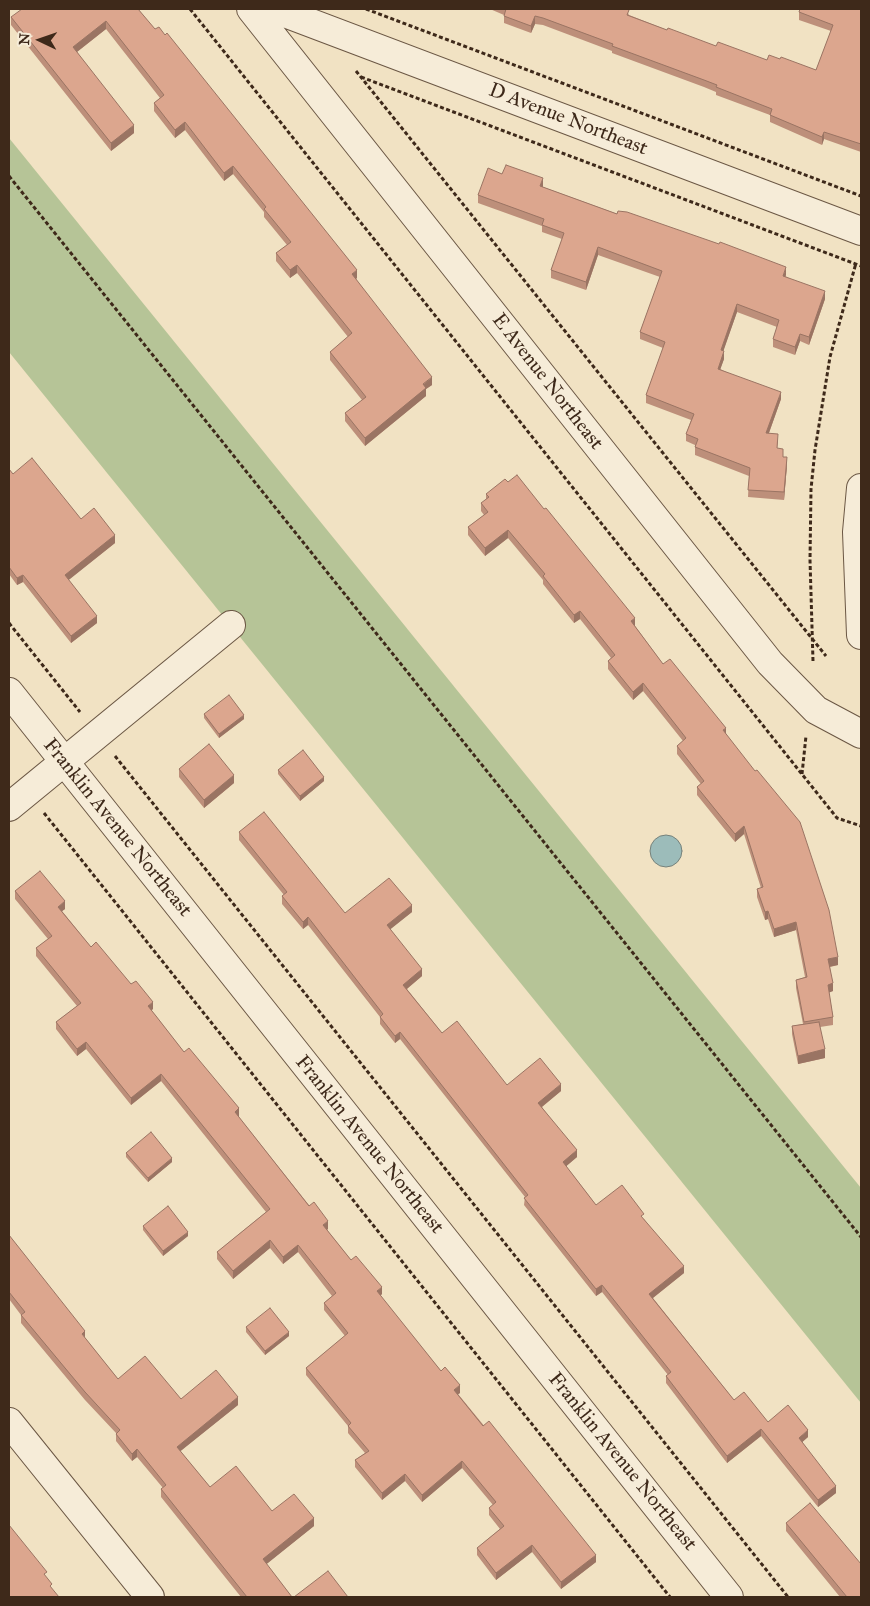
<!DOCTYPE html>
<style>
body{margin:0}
#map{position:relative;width:870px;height:1606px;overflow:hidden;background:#f1e2c3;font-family:"IM FELL Great Primer",serif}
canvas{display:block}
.frame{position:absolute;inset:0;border:10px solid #3e291a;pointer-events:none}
.north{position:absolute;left:15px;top:15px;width:50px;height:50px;-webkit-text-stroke:4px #f6ecd8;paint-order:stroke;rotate:273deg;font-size:14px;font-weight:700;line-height:20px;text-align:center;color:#3e291a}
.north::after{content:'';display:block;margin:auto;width:18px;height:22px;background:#3e291a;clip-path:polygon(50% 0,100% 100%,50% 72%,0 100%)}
</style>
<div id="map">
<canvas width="870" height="1606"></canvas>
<div class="frame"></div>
<div class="north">N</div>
</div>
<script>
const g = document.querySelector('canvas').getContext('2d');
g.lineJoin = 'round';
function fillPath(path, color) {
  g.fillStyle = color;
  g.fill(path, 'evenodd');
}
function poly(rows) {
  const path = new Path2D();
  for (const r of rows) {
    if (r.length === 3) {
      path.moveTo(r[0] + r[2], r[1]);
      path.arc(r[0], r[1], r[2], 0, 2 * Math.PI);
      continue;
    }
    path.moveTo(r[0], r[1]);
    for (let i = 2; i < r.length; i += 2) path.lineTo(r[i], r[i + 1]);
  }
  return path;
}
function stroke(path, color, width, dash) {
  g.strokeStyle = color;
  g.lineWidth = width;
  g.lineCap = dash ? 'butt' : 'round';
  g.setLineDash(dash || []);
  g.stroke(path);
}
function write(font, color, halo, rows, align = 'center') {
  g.font = font + ' "IM FELL Great Primer",serif';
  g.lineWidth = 4;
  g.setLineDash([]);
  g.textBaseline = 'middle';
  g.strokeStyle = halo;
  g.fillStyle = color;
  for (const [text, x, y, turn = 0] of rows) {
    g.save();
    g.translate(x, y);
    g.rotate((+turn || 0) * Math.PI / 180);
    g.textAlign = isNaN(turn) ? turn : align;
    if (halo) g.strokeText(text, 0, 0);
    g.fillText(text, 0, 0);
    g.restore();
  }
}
const green = poly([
 [9,138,861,1188,861,1403,9,352]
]);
const water = poly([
 [666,851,16]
]);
const path = poly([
 [190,9,837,818,861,826],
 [366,9,861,196],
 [356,71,826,656],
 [361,77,861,266],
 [9,176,861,1237],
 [9,623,80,712],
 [813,661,810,560,811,489,815,450,830,357,856,263],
 [115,756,788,1597],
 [802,774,806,736],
 [44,813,670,1597]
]);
const minor = poly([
 [251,9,770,663,816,710,861,734],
 [274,9,861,231],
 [861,488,857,532,861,635],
 [9,692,729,1597],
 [9,807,231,625],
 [9,1422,150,1597]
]);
const wall = poly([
 [138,9,357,278,356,279,432,385,426,389,426,396,365,446,345,421,345,413,362,400,330,360,330,352,348,337,297,273,290,278,276,261,276,253,287,245,264,217,264,212,233,174,224,181,185,130,175,138,154,111,154,103,160,98,106,29,77,52,134,133,111,151,11,25,11,17],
 [490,9,626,9,629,15,667,30,716,46,767,60,780,59,816,70,831,31,799,20,799,12,861,9,861,152,824,139,822,145,770,122,770,115,716,95,716,92,704,87,612,53,612,51,543,25,535,24,531,33,504,23,504,15],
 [502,174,543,186,543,187,786,275,785,276,825,299,809,345,800,341,795,355,773,347,773,339,777,327,737,312,723,351,724,359,720,369,781,399,769,433,778,442,777,448,787,465,784,500,748,497,749,476,695,455,695,445,686,441,686,434,691,420,646,403,646,395,663,348,640,339,640,332,660,277,598,255,586,290,551,278,551,270,562,239,542,232,542,226,478,203,478,195],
 [9,469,13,474,81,519,115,543,68,580,97,623,71,643,23,582,17,585,9,574],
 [486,494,635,626,663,664,726,735,838,965,830,967,833,991,829,992,833,1017,833,1025,820,1027,825,1058,798,1064,792,1034,792,1026,803,1024,796,988,796,980,805,977,796,930,774,937,768,919,765,920,757,897,757,889,761,888,744,834,735,842,697,795,697,787,701,784,677,754,677,746,683,741,643,691,633,700,608,669,608,661,611,658,580,619,574,623,543,584,543,580,508,538,485,556,468,535,468,527,484,515,481,511,481,503,486,500],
 [204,714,244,719,219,738,204,718],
 [179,769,234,783,204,808,179,777],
 [278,770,324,781,300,801,278,774],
 [239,832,345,913,412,912,390,929,422,976,407,989,442,1033,507,1085,561,1091,542,1107,577,1157,566,1166,596,1205,644,1219,684,1273,653,1298,734,1400,768,1422,808,1437,802,1442,836,1493,818,1507,761,1436,727,1463,666,1383,666,1376,668,1375,602,1292,596,1296,524,1205,525,1197,400,1039,395,1043,380,1024,380,1017,308,925,303,929,282,904,282,896,284,895,239,840],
 [15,891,65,909,62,911,91,947,131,984,153,1009,151,1010,184,1052,239,1116,238,1116,328,1229,327,1230,351,1260,382,1294,380,1296,441,1371,460,1393,458,1394,596,1562,561,1589,532,1552,496,1580,477,1555,477,1548,500,1529,489,1515,489,1508,493,1505,462,1468,422,1502,405,1481,382,1500,355,1467,355,1460,365,1453,348,1433,348,1426,306,1375,306,1368,345,1336,324,1310,324,1303,332,1296,298,1252,283,1264,270,1248,233,1279,217,1259,217,1252,266,1212,161,1081,131,1105,86,1049,77,1056,56,1029,56,1022,77,1006,36,956,36,948,48,939,15,899],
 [126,1153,172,1162,148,1182,126,1157],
 [143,1226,188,1236,163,1256,143,1230],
 [9,1235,85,1338,118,1379,181,1399,238,1405,180,1451,210,1487,272,1511,314,1526,266,1564,292,1597,241,1597,161,1497,161,1489,163,1488,137,1457,132,1461,116,1441,116,1433,85,1400,21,1323,21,1315,9,1299],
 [246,1327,289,1336,265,1355,246,1332],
 [786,1523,861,1597,840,1597,786,1531]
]);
const shadedWall = poly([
 [535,16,535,24,531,33,531,26],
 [106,21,106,29,73,55,73,47],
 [185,122,185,130,175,138,175,130],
 [134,125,134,133,111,151,111,143],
 [824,132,824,139,822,145,822,137],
 [233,166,233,174,224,181,224,173],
 [543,178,543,186,540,194,540,186],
 [598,247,598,255,586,290,586,282],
 [297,265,297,273,290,278,290,270],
 [786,267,786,275,783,283,783,276],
 [357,270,357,278,352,282,352,274],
 [825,291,825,299,809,345,809,337],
 [737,304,737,312,721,358,721,350],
 [800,334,800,341,795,355,795,347],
 [724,351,724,359,718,376,718,369],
 [432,377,432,385,426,389,426,396,365,446,365,438],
 [781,392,781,399,766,441,766,433],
 [787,457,787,465,784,500,784,492],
 [508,530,508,538,485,556,485,548],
 [115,535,115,543,65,583,65,575],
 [23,575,23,582,17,585,17,578],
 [580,611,580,619,574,623,574,615],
 [97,616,97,623,71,643,71,636],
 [635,618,635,626,631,629,631,621],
 [643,683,643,691,633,700,633,692],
 [244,715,244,719,219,738,219,734],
 [726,728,726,736,723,730],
 [234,775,234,783,204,808,204,800],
 [324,777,324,781,300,801,300,796],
 [744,826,744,834,735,842,735,834],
 [65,901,65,909,58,914,58,907],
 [412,905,412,912,387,932,387,925],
 [768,911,768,919,765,920,765,912],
 [308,917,308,925,303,929,303,922],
 [796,922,796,930,774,937,774,929],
 [838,957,838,965,828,967,828,959],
 [422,969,422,976,403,992,403,985],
 [833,983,833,991,828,993,828,985],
 [153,1002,153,1009,148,1013,148,1006],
 [400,1032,400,1039,395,1043,395,1036],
 [86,1042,86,1049,77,1056,77,1049],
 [825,1049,825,1058,798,1064,798,1056],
 [161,1074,161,1081,131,1105,131,1098],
 [561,1084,561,1091,538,1110,538,1103],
 [239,1108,239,1116,235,1119,235,1112],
 [577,1150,577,1157,563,1169,563,1162],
 [172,1158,172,1162,148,1182,148,1178],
 [328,1221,328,1229,323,1232,323,1225],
 [188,1232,188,1236,163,1256,163,1251],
 [270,1240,270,1248,233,1279,233,1271],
 [298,1245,298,1252,283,1264,283,1257],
 [684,1266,684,1273,649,1301,649,1294],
 [602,1285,602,1292,596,1296,596,1289],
 [382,1287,382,1294,377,1298,377,1291],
 [85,1331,85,1338,82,1334],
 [289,1332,289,1336,265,1355,265,1351],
 [460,1385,460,1393,454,1397,454,1390],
 [238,1397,238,1405,177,1454,177,1447],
 [761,1429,761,1436,727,1463,727,1456],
 [808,1430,808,1437,799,1445,799,1438],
 [137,1449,137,1457,132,1461,132,1454],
 [462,1461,462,1468,422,1502,422,1495],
 [405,1474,405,1481,382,1500,382,1493],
 [836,1486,836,1493,818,1507,818,1500],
 [314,1518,314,1526,263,1567,263,1559],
 [532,1545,532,1552,496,1580,496,1573],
 [596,1555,596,1562,561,1589,561,1582]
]);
const building = poly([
 [22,9,138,9,155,29,159,27,165,35,167,33,357,270,352,274,432,377,423,384,426,388,365,438,345,413,366,397,330,352,352,333,297,265,290,270,276,253,291,242,264,209,266,207,233,166,224,173,185,122,175,130,154,103,164,95,106,21,73,47,134,125,111,143,11,17,22,9],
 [506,9,626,9,629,10,627,15,667,30,668,28,716,46,718,42,767,60,769,55,780,59,781,57,816,70,833,25,799,12,800,9,861,9,861,144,824,132,822,137,770,115,772,109,716,87,717,85,704,80,612,46,613,44,543,18,535,16,531,26,504,16,506,9],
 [506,165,543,178,540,186,617,214,618,211,627,212,719,244,720,242,786,267,783,276,825,291,809,337,800,334,795,347,773,339,779,320,737,304,721,350,724,351,718,369,781,392,766,433,778,434,777,448,783,449,783,457,787,457,784,492,748,490,750,468,695,447,698,439,686,434,694,414,646,395,665,342,640,332,662,271,598,247,586,282,551,270,564,233,542,225,544,219,478,195,488,168,502,174,506,165],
 [32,458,81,519,94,508,115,535,65,575,97,616,71,636,23,575,17,578,9,567,9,469,13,474,32,458],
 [517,475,544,509,546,508,635,618,631,621,663,664,670,659,726,728,723,730,755,771,757,770,800,822,829,910,838,957,828,959,833,983,828,985,833,1017,804,1022,796,980,807,977,796,922,774,929,768,911,765,912,757,889,763,887,744,826,735,834,697,787,704,781,677,746,686,738,643,683,633,692,608,661,615,655,580,611,574,615,543,576,545,574,508,530,485,548,468,527,488,512,481,503,489,497,486,494,505,479,508,482,517,475],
 [229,695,244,715,219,734,204,714,229,695],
 [209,744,234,775,204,800,179,769,209,744],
 [303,750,324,777,300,796,278,770,303,750],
 [264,812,345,913,389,878,412,905,387,925,422,969,403,985,442,1033,457,1021,507,1085,540,1058,561,1084,538,1103,577,1150,563,1162,596,1205,622,1185,644,1214,641,1216,684,1266,649,1294,734,1400,744,1392,768,1422,788,1405,808,1430,799,1438,836,1486,818,1500,761,1429,727,1456,666,1376,671,1372,602,1285,596,1289,524,1198,528,1195,400,1032,395,1036,380,1017,383,1014,308,917,303,922,282,896,287,892,239,832,264,812],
 [40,871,65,901,58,907,91,947,96,942,131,984,136,981,153,1002,148,1006,156,1016,184,1052,189,1048,239,1108,235,1112,309,1206,314,1202,328,1221,323,1225,351,1260,356,1256,382,1287,377,1291,441,1371,445,1367,460,1385,454,1390,483,1426,489,1421,596,1555,561,1582,532,1545,496,1573,477,1548,504,1526,489,1508,496,1502,462,1461,422,1495,405,1474,382,1493,355,1460,369,1451,348,1426,351,1423,306,1368,348,1333,324,1303,336,1293,298,1245,283,1257,270,1240,233,1271,217,1252,270,1209,161,1074,131,1098,86,1042,77,1049,56,1022,81,1003,36,948,52,936,15,891,40,871],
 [819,1022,825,1049,798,1056,792,1026,819,1022],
 [151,1132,172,1158,148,1178,126,1153,151,1132],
 [168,1206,188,1232,163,1251,143,1226,168,1206],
 [9,1235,85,1331,82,1334,118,1379,145,1356,181,1399,216,1370,238,1397,177,1447,210,1487,236,1466,272,1511,294,1494,314,1518,263,1559,292,1597,247,1597,161,1489,166,1485,137,1449,132,1454,116,1434,120,1430,85,1392,21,1315,25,1312,9,1292,9,1235],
 [270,1308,289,1332,265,1351,246,1327,270,1308],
 [810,1503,861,1564,861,1597,847,1597,786,1523,810,1503],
 [9,1525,47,1572,44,1574,52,1584,50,1586,59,1597,9,1597,9,1525],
 [328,1571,348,1597,294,1597,328,1571]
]);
const streetNames = [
 ["D Avenue Northeast",568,120,21],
 ["E Avenue Northeast",547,382,52],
 ["Franklin Avenue Northeast",117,828,51],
 ["Franklin Avenue Northeast",369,1145,51],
 ["Franklin Avenue Northeast",622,1462,51]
];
fillPath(green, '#b6c497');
fillPath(water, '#9cbcba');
stroke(water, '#76817a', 1);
stroke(minor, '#6b5744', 30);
stroke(path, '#3e291a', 3, [4, 2.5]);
stroke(minor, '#f6ecd8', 28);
fillPath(wall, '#bd8f7a');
fillPath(shadedWall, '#9a7463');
fillPath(building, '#dca68e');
stroke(building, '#9a7463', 1);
write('20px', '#3e291a', '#f6ecd8', streetNames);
</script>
